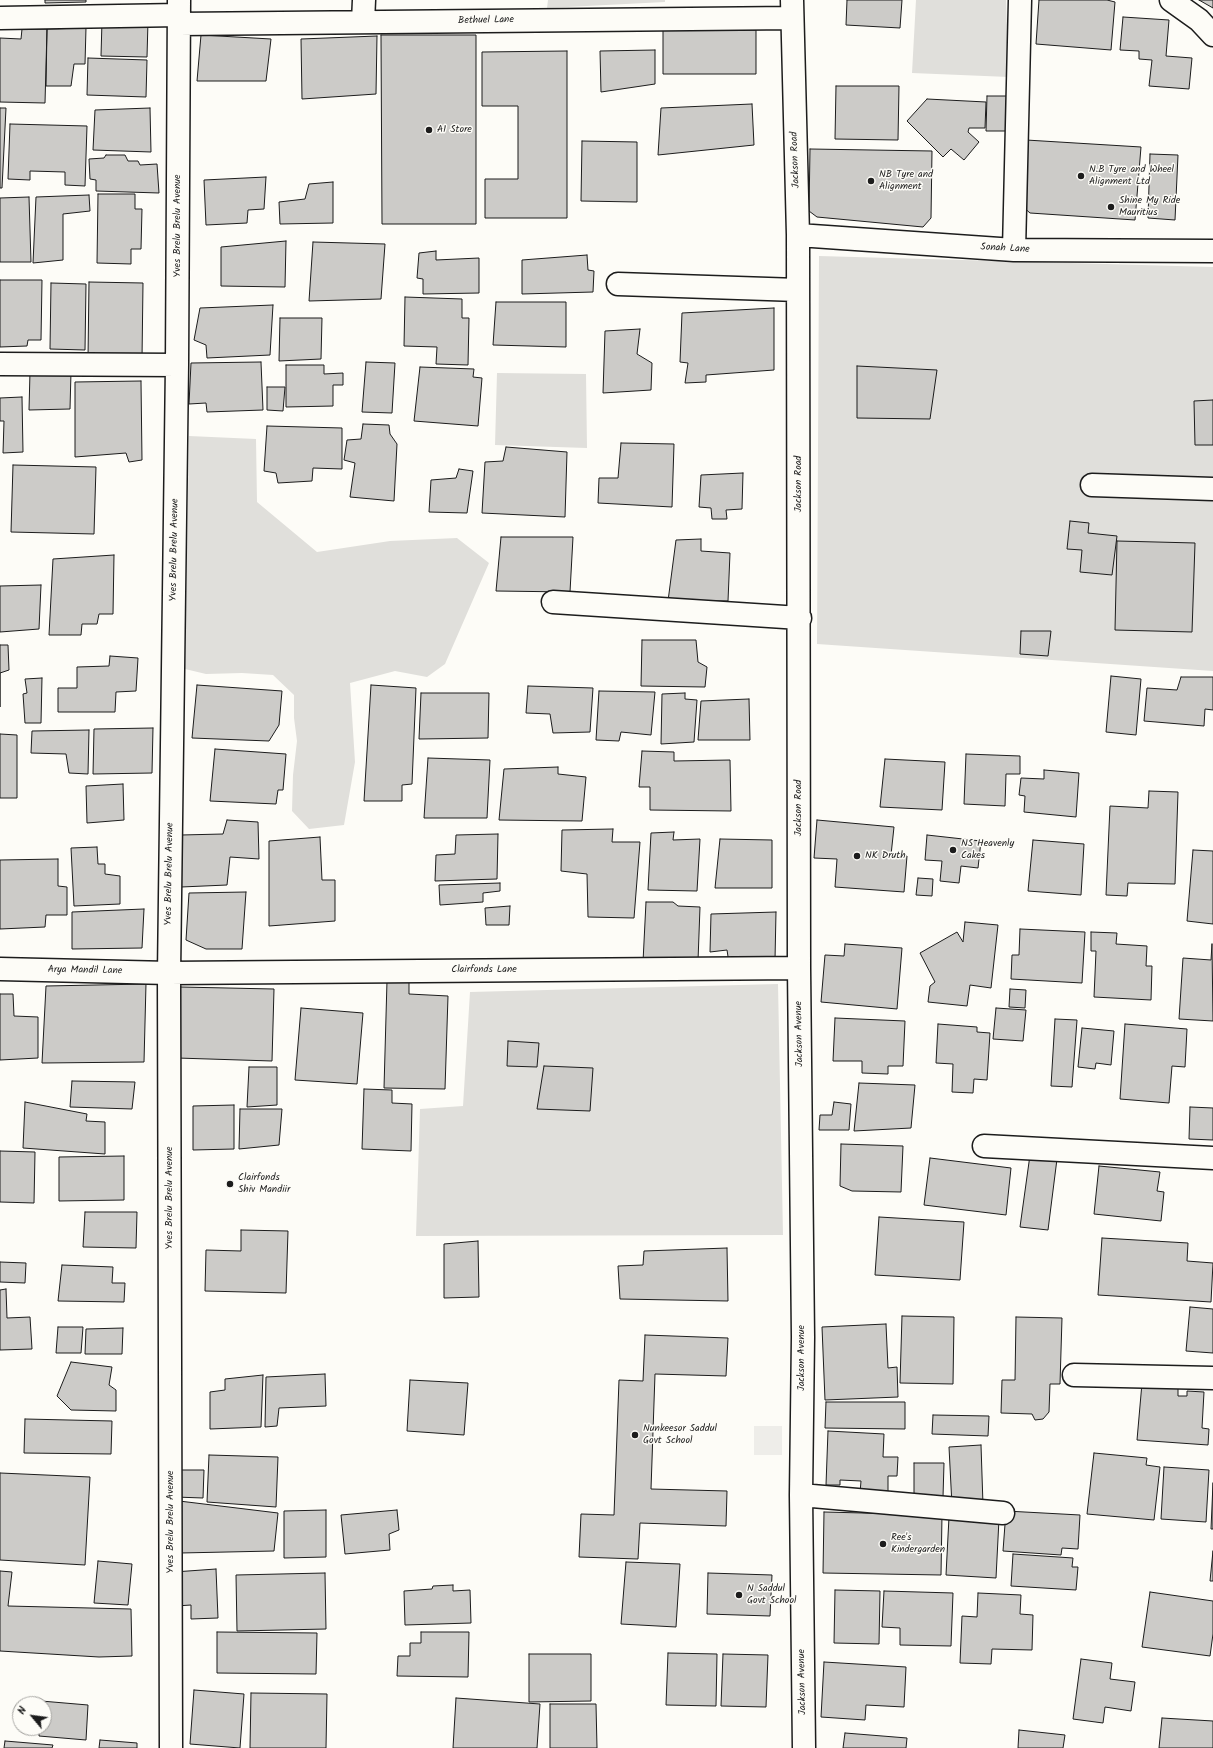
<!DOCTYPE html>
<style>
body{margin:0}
#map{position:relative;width:1213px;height:1748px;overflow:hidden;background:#fdfcf7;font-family:Kalam,sans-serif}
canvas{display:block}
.north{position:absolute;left:12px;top:1696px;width:40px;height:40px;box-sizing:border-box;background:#fdfcf7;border:1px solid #a3a29f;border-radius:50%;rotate:299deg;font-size:11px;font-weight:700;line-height:16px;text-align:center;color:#1c1c1c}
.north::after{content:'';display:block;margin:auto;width:14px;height:18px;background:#1c1c1c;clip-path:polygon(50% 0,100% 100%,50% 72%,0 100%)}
</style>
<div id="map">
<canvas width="1213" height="1748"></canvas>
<div class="north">N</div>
</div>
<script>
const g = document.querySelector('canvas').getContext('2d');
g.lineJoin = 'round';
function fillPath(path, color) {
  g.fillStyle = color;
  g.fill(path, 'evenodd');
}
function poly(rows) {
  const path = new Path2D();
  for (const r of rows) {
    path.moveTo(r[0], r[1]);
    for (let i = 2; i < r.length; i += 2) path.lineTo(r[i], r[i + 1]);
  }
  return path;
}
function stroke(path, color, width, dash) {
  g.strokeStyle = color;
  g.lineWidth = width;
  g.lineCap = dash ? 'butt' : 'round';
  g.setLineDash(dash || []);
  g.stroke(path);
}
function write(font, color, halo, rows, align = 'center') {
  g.font = font + ' Kalam,sans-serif';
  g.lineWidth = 3;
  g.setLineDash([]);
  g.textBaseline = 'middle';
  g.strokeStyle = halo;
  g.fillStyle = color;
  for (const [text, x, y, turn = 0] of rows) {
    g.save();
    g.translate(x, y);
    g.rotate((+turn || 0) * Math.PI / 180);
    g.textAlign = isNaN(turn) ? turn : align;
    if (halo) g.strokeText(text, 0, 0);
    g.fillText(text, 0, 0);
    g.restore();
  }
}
const built = poly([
 [754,1426,782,1426,782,1455,754,1455]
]);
const green = poly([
 [548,0,665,0,665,2,547,8],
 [916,0,1006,0,1009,77,912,73],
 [819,256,1213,267,1213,671,817,644],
 [497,373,586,374,587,448,495,445],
 [189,436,256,439,257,502,317,552,390,541,457,538,489,563,445,664,427,677,395,671,350,683,355,762,344,825,309,829,292,811,293,775,297,741,294,718,294,695,273,675,242,673,206,674,185,669],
 [778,984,783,1235,416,1236,420,1109,463,1106,470,992]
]);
const building = poly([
 [45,0,86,0,86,2,45,3,45,0],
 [847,0,902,0,900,28,846,25,847,0],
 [1039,0,1107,0,1115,2,1111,50,1036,44,1039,0],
 [1199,0,1213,0,1213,8,1199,0],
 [1123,17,1169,20,1166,56,1192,58,1189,89,1149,86,1152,60,1139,59,1139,51,1120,50,1123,17],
 [102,21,148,21,147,57,101,56,102,21],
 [86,28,85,64,74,64,71,86,46,86,47,29,86,28],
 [22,29,47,29,45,103,0,102,0,38,21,39,22,29],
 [663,29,756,30,756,74,663,74,663,29],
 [201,35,271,39,266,81,197,81,201,35],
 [381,35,476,35,476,224,382,224,381,35],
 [377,36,376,94,302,99,301,39,377,36],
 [655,50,655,84,601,92,600,51,655,50],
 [567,51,567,218,485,218,485,179,518,179,518,106,482,106,482,52,567,51],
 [88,58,147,60,146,97,87,95,88,58],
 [836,86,899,86,898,140,835,139,836,86],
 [987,96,1011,96,1011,131,986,131,987,96],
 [927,99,986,102,985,128,969,128,968,132,979,142,964,160,951,149,943,157,907,121,927,99],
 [752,104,754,145,658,155,661,108,752,104],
 [0,108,6,108,2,188,0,188,0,108],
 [150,108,151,152,93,150,95,110,150,108],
 [10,124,87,126,85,186,65,185,65,172,30,171,30,180,8,179,10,124],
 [1026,140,1141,147,1135,220,1030,213,1021,205,1026,140],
 [582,141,637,142,637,202,581,201,582,141],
 [810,149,932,151,931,218,923,227,817,217,809,211,810,149],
 [1150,154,1178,155,1175,220,1148,218,1150,154],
 [106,155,125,155,128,161,138,161,140,165,157,164,159,193,96,191,96,180,90,179,89,159,104,158,106,155],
 [266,177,264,209,248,210,247,223,206,225,204,180,266,177],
 [333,182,333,223,280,224,279,202,305,199,309,184,333,182],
 [98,194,135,194,135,209,142,209,141,249,131,249,131,264,97,263,98,194],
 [89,195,90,211,63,214,63,260,33,263,36,197,89,195],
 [29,197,31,262,0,262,0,198,29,197],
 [286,241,285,287,221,286,221,247,286,241],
 [313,242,385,244,381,299,309,301,313,242],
 [436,251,436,260,479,258,479,293,423,294,423,279,417,278,419,253,436,251],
 [587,255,588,270,594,271,593,292,522,294,522,260,587,255],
 [0,280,42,280,41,340,28,340,27,346,0,347,0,280],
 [89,282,143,283,142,359,88,358,89,282],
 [51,283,86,284,85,350,50,349,51,283],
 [405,297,462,299,462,318,469,318,468,365,436,364,437,347,404,346,405,297],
 [496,302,566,302,566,347,493,345,496,302],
 [273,305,270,355,207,358,206,345,194,340,200,308,273,305],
 [774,308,774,370,706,375,706,382,685,383,688,363,680,362,682,313,774,308],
 [280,318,322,318,321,359,279,361,280,318],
 [640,329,637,354,652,363,651,390,603,393,605,331,640,329],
 [261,362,263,410,207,412,206,403,189,404,191,363,261,362],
 [366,362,395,363,392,413,362,412,366,362],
 [286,365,324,365,324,374,343,373,343,385,333,385,333,406,286,407,286,365],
 [857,366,937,370,930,419,857,418,857,366],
 [420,367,474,369,473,377,482,378,478,426,414,421,420,367],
 [30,372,71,372,70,409,29,410,30,372],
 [141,381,142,460,129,462,126,453,75,457,75,382,141,381],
 [267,387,285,387,283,411,267,410,267,387],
 [22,397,23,452,3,453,4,421,0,421,0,398,22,397],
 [1213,400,1213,445,1195,445,1194,401,1213,400],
 [363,424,389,425,390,434,397,444,394,501,350,497,355,463,344,460,347,440,361,439,363,424],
 [267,426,342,428,342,469,313,468,312,481,278,483,276,473,264,471,267,426],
 [621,443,674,444,672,507,598,503,599,478,618,478,621,443],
 [506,447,567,452,565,517,482,513,485,462,503,461,506,447],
 [13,465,96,467,94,534,11,532,13,465],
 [459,469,473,471,467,513,429,512,431,480,456,478,459,469],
 [743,473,742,509,726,510,727,519,712,519,711,508,699,507,701,475,743,473],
 [1070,521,1089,523,1088,533,1117,536,1112,575,1080,572,1082,550,1067,549,1070,521],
 [501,537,573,537,570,592,496,591,501,537],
 [701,539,701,551,730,553,728,601,668,601,676,540,701,539],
 [1117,541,1195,543,1192,632,1115,630,1117,541],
 [114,555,113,614,99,614,97,624,82,624,81,635,49,635,53,559,114,555],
 [41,585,39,629,0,632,0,586,41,585],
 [1021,631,1051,631,1048,656,1020,654,1021,631],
 [642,640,696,640,698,662,707,667,705,687,641,686,642,640],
 [0,645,8,645,9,670,0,673,0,707,0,645],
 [110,656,138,658,136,691,116,692,115,712,58,712,58,688,77,688,77,667,109,666,110,656],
 [1111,676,1141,679,1136,735,1106,732,1111,676],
 [1181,677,1213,677,1213,710,1205,709,1204,726,1144,721,1147,688,1177,690,1181,677],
 [42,678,41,723,25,723,23,694,27,693,25,679,42,678],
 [197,685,282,691,279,725,269,741,192,738,197,685],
 [371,685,416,688,412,784,402,785,402,801,364,801,371,685],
 [528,686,593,688,590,732,553,733,550,714,526,713,528,686],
 [599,691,655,692,651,735,621,732,619,741,596,740,599,691],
 [421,693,489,693,488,738,419,739,421,693],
 [685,693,685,699,697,700,694,742,661,744,662,694,685,693],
 [749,699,750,740,698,740,701,701,749,699],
 [153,728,152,773,93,774,94,729,153,728],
 [89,730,88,774,69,773,66,754,31,753,32,731,89,730],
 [0,734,17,735,17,798,0,798,0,734],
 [215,749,286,754,283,790,278,790,276,804,210,801,215,749],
 [642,751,674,752,674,761,730,760,731,811,650,810,650,787,639,787,642,751],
 [966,754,1020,756,1020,774,1006,774,1005,806,964,804,966,754],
 [428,758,490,760,487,818,424,818,428,758],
 [885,759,945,762,942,810,880,807,885,759],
 [558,767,558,774,586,777,582,821,499,820,504,769,558,767],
 [1044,770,1079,773,1076,817,1024,812,1025,796,1019,795,1021,778,1044,779,1044,770],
 [123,784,124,820,87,823,86,786,123,784],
 [1149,791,1178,792,1175,884,1128,883,1127,896,1106,895,1110,806,1148,808,1149,791],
 [227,820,258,822,259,859,230,857,227,885,181,887,181,835,223,834,227,820],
 [817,820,894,827,891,855,907,856,904,892,835,887,837,859,814,858,817,820],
 [613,829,612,842,640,842,634,918,588,917,587,874,561,871,562,830,613,829],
 [674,832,673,840,700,839,697,891,648,890,651,833,674,832],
 [498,834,497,879,435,881,436,855,455,854,456,835,498,834],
 [927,835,981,841,978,868,961,866,959,883,940,881,942,861,925,860,927,835],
 [320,837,322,880,335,880,335,921,269,926,269,841,320,837],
 [720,839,772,840,772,888,715,888,720,839],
 [1033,840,1084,844,1081,895,1028,891,1033,840],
 [97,847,98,864,105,864,105,874,120,876,120,904,74,906,71,848,97,847],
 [1193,850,1213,851,1213,924,1187,921,1193,850],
 [58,859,58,886,67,887,67,915,46,915,45,927,0,929,0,860,58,859],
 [918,878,933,879,932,896,916,895,918,878],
 [500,883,500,891,483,893,483,902,440,905,439,885,500,883],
 [246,892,242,949,206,949,186,940,189,893,246,892],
 [646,902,673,902,678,906,700,907,698,961,643,962,646,902],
 [510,906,509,925,486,925,485,908,510,906],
 [144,909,142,948,72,949,72,912,144,909],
 [776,912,775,960,729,963,727,950,710,952,711,914,776,912],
 [965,922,998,925,991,988,970,985,967,1006,928,1002,930,986,935,982,920,953,957,932,963,942,965,922],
 [1020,929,1085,932,1082,983,1011,979,1012,955,1019,955,1020,929],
 [1091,932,1117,933,1116,944,1147,946,1146,966,1152,966,1151,1000,1094,997,1096,951,1091,951,1091,932],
 [845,944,902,948,897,1009,821,1002,825,955,844,956,845,944],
 [1212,944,1213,1021,1179,1019,1183,958,1211,960,1212,944],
 [387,981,409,982,409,994,448,996,445,1089,384,1088,387,981],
 [146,984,144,1062,42,1063,46,986,146,984],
 [180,987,274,989,272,1061,177,1058,180,987],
 [1010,989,1026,990,1025,1008,1009,1007,1010,989],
 [0,994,13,994,14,1016,38,1017,38,1058,0,1060,0,994],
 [301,1008,363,1013,357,1084,295,1080,301,1008],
 [996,1008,1026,1010,1023,1041,993,1039,996,1008],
 [835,1018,905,1021,903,1066,888,1066,888,1074,862,1073,862,1061,833,1061,835,1018],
 [1055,1019,1077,1020,1072,1087,1051,1086,1055,1019],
 [938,1024,977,1027,977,1032,990,1033,987,1080,974,1079,973,1093,952,1092,953,1064,936,1063,938,1024],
 [1125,1024,1187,1029,1185,1067,1172,1066,1169,1103,1120,1099,1125,1024],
 [1082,1028,1114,1031,1111,1065,1096,1063,1095,1069,1078,1067,1082,1028],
 [508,1041,539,1043,537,1067,507,1066,508,1041],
 [544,1066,593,1068,590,1111,537,1109,544,1066],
 [249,1067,277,1067,277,1105,247,1107,249,1067],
 [72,1081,135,1082,132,1109,70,1107,72,1081],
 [859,1083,915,1085,911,1128,854,1131,859,1083],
 [364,1089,392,1090,392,1103,412,1104,411,1151,362,1149,364,1089],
 [25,1102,87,1114,86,1121,105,1122,105,1154,23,1148,25,1102],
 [834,1102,851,1104,849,1130,819,1130,820,1115,832,1115,834,1102],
 [234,1105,234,1149,193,1150,193,1106,234,1105],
 [1190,1107,1213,1108,1213,1140,1189,1139,1190,1107],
 [240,1109,282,1109,279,1145,239,1149,240,1109],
 [841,1144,903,1146,901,1192,852,1191,840,1186,841,1144],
 [0,1151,35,1152,34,1203,0,1202,0,1151],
 [1030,1155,1057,1159,1048,1230,1020,1227,1030,1155],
 [124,1156,124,1200,59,1201,59,1157,124,1156],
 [930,1158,1011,1168,1006,1215,924,1205,930,1158],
 [1099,1166,1160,1172,1157,1191,1164,1192,1161,1221,1094,1214,1099,1166],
 [85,1212,137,1212,136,1248,83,1247,85,1212],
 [879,1217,964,1222,960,1280,875,1275,879,1217],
 [241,1230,288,1231,286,1293,205,1291,206,1250,241,1251,241,1230],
 [1102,1238,1188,1243,1187,1261,1213,1263,1211,1302,1098,1295,1102,1238],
 [478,1241,479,1297,444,1298,444,1244,478,1241],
 [727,1248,728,1301,620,1299,618,1266,643,1265,644,1251,727,1248],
 [0,1262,26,1263,25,1283,0,1282,0,1262],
 [62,1265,113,1267,112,1283,125,1283,124,1302,58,1301,62,1265],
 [6,1289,7,1318,30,1317,32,1349,0,1350,0,1290,6,1289],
 [1190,1307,1213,1309,1213,1353,1186,1351,1190,1307],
 [902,1316,954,1317,953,1384,900,1383,902,1316],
 [1016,1317,1062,1318,1060,1384,1050,1384,1049,1412,1043,1419,1035,1420,1032,1414,1001,1413,1002,1380,1015,1380,1016,1317],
 [886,1324,888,1368,897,1367,898,1397,825,1400,822,1327,886,1324],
 [58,1327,83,1327,81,1353,56,1353,58,1327],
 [123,1328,122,1354,85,1354,86,1329,123,1328],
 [645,1335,728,1338,726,1376,655,1374,651,1489,727,1491,726,1526,640,1523,638,1559,579,1557,581,1514,614,1515,619,1380,643,1381,645,1335],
 [71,1362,112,1367,109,1385,116,1390,116,1411,71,1410,57,1396,71,1362],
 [325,1374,326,1406,279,1408,277,1426,265,1427,266,1377,325,1374],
 [263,1375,261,1427,210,1429,210,1392,225,1390,225,1379,263,1375],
 [410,1380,468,1383,464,1435,407,1431,410,1380],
 [1142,1383,1178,1385,1178,1396,1187,1396,1187,1391,1204,1392,1202,1428,1209,1429,1208,1445,1137,1440,1142,1383],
 [826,1402,905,1402,905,1429,825,1428,826,1402],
 [933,1415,989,1416,988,1436,932,1434,933,1415],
 [25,1419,112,1421,111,1454,24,1453,25,1419],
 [828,1431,884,1434,883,1457,898,1457,897,1476,888,1476,888,1494,860,1493,861,1481,840,1480,840,1485,826,1485,828,1431],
 [981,1445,983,1505,952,1506,949,1447,981,1445],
 [1094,1453,1147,1458,1146,1465,1160,1467,1154,1520,1087,1514,1094,1453],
 [209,1455,278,1457,276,1507,207,1502,209,1455],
 [914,1463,944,1463,943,1497,914,1497,914,1463],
 [1164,1467,1209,1470,1206,1522,1161,1519,1164,1467],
 [175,1470,204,1470,203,1498,175,1497,175,1470],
 [0,1473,90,1477,85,1565,0,1560,0,1473],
 [1213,1483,1213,1529,1211,1529,1213,1483],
 [179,1501,278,1513,274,1551,180,1553,179,1501],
 [326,1510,326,1557,284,1558,284,1511,326,1510],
 [397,1510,399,1530,389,1534,390,1550,345,1554,341,1515,397,1510],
 [1006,1511,1080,1515,1078,1549,1062,1548,1061,1555,1003,1551,1006,1511],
 [824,1512,942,1515,941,1575,823,1573,824,1512],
 [949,1517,999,1519,996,1578,946,1575,949,1517],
 [1213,1551,1213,1581,1210,1581,1213,1551],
 [1013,1554,1073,1558,1072,1567,1078,1567,1076,1590,1011,1586,1013,1554],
 [98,1561,132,1564,128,1605,94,1603,98,1561],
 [626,1562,680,1564,676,1627,621,1624,626,1562],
 [216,1569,218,1618,191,1619,191,1605,176,1606,174,1572,216,1569],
 [0,1571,12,1572,8,1606,131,1609,132,1656,99,1657,0,1651,0,1571],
 [325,1573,326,1629,237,1631,236,1575,325,1573],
 [708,1573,772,1575,770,1616,707,1614,708,1573],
 [453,1585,453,1591,470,1590,471,1623,405,1625,404,1591,432,1589,433,1586,453,1585],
 [835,1590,880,1591,879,1644,834,1643,835,1590],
 [884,1591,953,1593,951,1646,900,1645,900,1628,882,1627,884,1591],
 [1150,1592,1213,1601,1213,1634,1210,1656,1142,1647,1150,1592],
 [978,1593,1021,1595,1020,1614,1033,1615,1032,1650,992,1649,991,1664,960,1663,962,1616,977,1617,978,1593],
 [217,1632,317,1633,316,1674,217,1673,217,1632],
 [421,1632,469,1632,468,1677,397,1676,398,1656,410,1656,410,1643,421,1643,421,1632],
 [668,1653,717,1654,716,1706,666,1705,668,1653],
 [529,1654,591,1654,591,1701,529,1702,529,1654],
 [723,1654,768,1655,766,1707,721,1706,723,1654],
 [1081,1659,1112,1663,1110,1679,1135,1682,1131,1711,1105,1707,1103,1723,1073,1719,1081,1659],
 [824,1662,906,1667,904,1707,866,1705,865,1720,821,1717,824,1662],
 [194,1690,244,1694,240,1748,190,1744,194,1690],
 [251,1693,327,1694,326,1748,250,1748,251,1693],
 [456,1698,540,1704,537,1748,453,1748,456,1698],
 [41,1701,88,1705,86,1740,39,1736,39,1728,44,1728,44,1704,41,1704,41,1701],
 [550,1704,596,1704,597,1748,550,1748,550,1704],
 [1162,1718,1213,1721,1213,1748,1159,1748,1162,1718],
 [1019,1730,1065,1735,1063,1748,1018,1748,1019,1730],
 [845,1733,907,1738,906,1748,843,1748,845,1733],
 [100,1740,137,1743,137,1748,99,1748,100,1740],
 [5,1741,53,1745,52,1748,4,1748,5,1741]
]);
const minor = poly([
 [792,0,798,235,799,968,803,1337,801,1495,804,1748],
 [1171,0,1199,20,1213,35],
 [0,18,179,15],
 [363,22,364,0],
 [179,24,792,18],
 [798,235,1014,250,1213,251],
 [1014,250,1020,0],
 [618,284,798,290],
 [0,364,177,365],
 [1092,485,1213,489],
 [553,602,800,618],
 [0,969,169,973,799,968],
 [984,1146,1213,1158],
 [1074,1375,1213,1378],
 [801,1495,1003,1513],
 [171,1748,169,973,177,365,179,0]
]);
const markers = [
 [429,130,4,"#1c1c1c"],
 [1081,176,4,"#1c1c1c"],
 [871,181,4,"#1c1c1c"],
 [1111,207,4,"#1c1c1c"],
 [953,850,4,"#1c1c1c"],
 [857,856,4,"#1c1c1c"],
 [230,1184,4,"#1c1c1c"],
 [635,1435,4,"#1c1c1c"],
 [883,1544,4,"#1c1c1c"],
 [739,1595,4,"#1c1c1c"]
];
const streetNames = [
 ["Bethuel Lane",486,21,-1],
 ["Jackson Road",796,160,-92],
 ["Yves Brelu Brelu Avenue",178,226,-90],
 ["Sonah Lane",1005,249,3],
 ["Jackson Road",799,484,-90],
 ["Yves Brelu Brelu Avenue",175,550,-89],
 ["Jackson Road",799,808,-90],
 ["Yves Brelu Brelu Avenue",170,874,-89],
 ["Clairfonds Lane",484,970],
 ["Arya Mandil Lane",85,971,1],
 ["Jackson Avenue",800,1034,-91],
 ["Yves Brelu Brelu Avenue",170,1198,-90],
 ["Jackson Avenue",802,1358,-90],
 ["Yves Brelu Brelu Avenue",171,1522,-90],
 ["Jackson Avenue",803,1682,-91]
];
const poiNames = [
 ["A1 Store",437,130],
 ["N.B Tyre and Wheel",1089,170],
 ["Alignment Ltd",1089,182],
 ["NB Tyre and",879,175],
 ["Alignment",879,187],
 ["Shine My Ride",1119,201],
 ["Mauritius",1119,213],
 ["NS Heavenly",961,844],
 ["Cakes",961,856],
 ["NK Druth",865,856],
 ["Clairfonds",238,1178],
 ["Shiv Mandiir",238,1190],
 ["Nunkeesor Saddul",643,1429],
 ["Govt School",643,1441],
 ["Ree's",891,1538],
 ["Kindergarden",891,1550],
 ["N Saddul",747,1589],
 ["Govt School",747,1601]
];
fillPath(built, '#eeede9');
fillPath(green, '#e0dfdb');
fillPath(building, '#cccbc8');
stroke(building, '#1c1c1c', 1);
stroke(minor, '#1c1c1c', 25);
stroke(minor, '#fdfcf7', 22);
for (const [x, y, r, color] of markers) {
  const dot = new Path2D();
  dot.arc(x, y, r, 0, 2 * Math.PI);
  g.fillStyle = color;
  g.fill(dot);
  stroke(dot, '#fdfcf7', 1.5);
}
write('10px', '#1c1c1c', '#fdfcf7', streetNames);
write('10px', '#1c1c1c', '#fdfcf7', poiNames, 'left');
</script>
